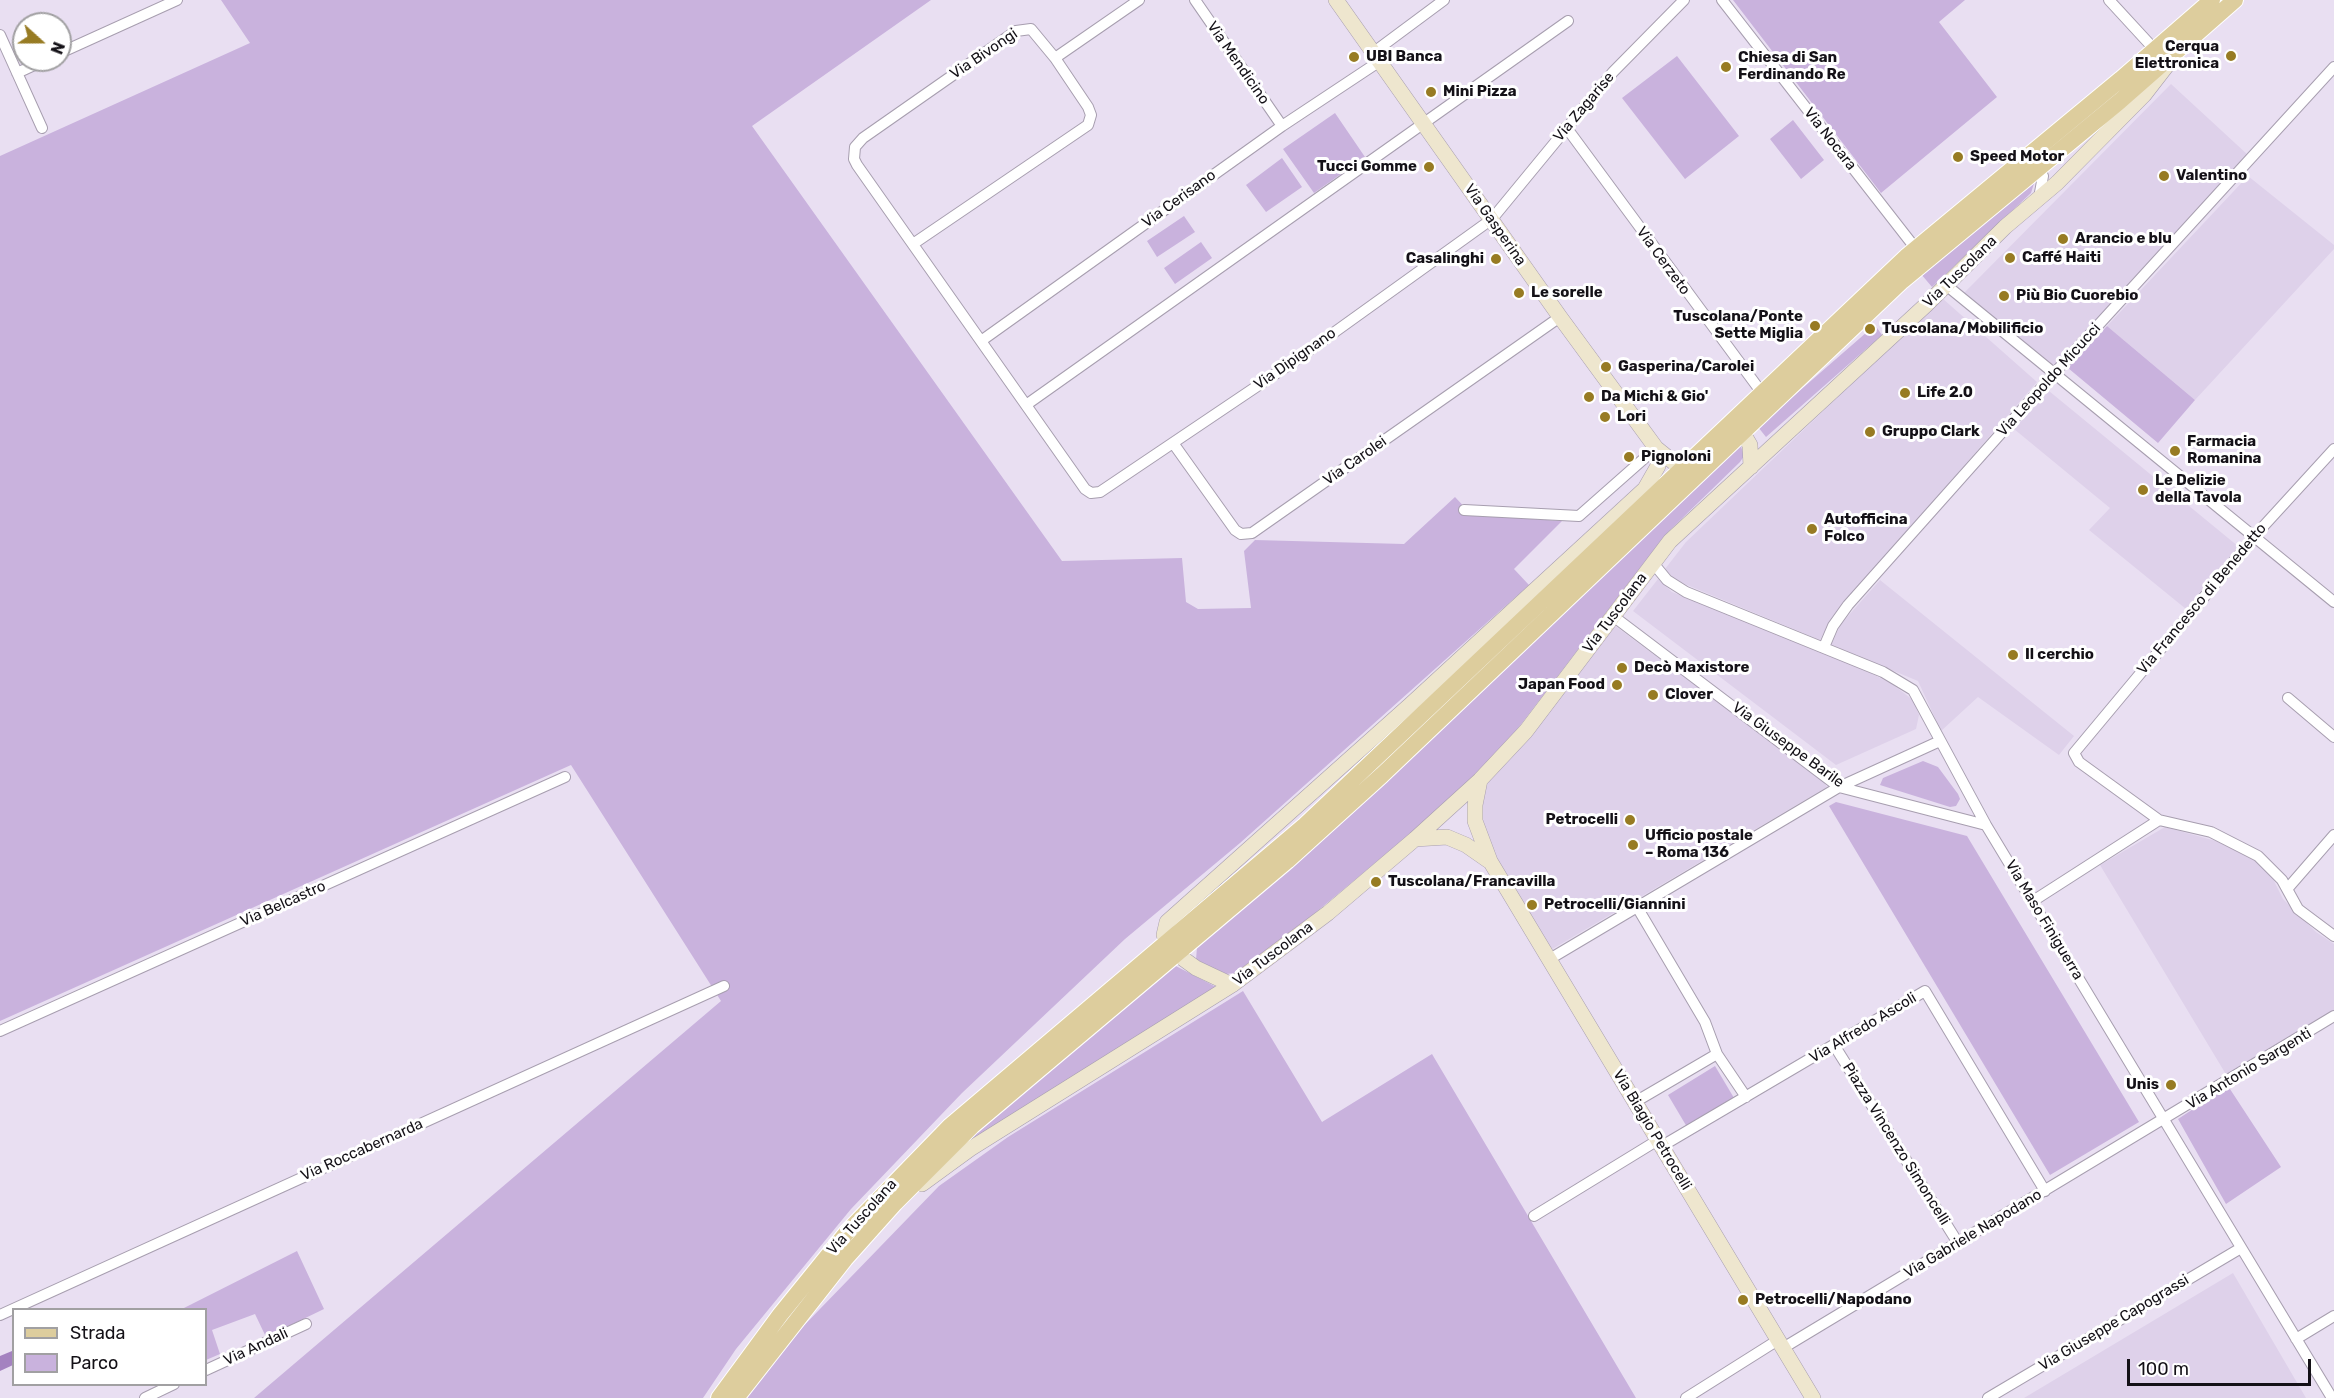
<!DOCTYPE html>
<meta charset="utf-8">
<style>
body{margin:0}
#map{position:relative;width:2334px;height:1398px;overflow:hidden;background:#e9dff2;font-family:Rubik,sans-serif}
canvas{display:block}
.legend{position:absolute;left:12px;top:1308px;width:195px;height:78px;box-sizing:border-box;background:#fff;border:2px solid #a1a0a2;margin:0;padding:8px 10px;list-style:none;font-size:18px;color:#141117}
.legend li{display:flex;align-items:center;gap:12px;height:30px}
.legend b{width:30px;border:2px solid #a1a0a2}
.north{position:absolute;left:12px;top:12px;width:60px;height:60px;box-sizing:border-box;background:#fff;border:2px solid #a1a0a2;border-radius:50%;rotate:111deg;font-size:16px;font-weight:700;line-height:24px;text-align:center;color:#141117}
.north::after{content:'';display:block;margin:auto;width:21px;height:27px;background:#977b23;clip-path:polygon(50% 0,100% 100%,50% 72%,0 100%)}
.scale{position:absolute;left:2127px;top:1359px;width:184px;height:27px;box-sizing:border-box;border:3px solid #141117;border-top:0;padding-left:8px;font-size:18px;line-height:21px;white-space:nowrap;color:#141117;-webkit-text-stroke:4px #fff;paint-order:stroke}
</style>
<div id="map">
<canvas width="2334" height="1398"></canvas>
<ul class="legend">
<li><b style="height:8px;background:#ddcd9d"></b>Strada</li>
<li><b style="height:16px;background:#c9b2dd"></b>Parco</li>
</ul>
<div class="north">N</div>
<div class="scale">100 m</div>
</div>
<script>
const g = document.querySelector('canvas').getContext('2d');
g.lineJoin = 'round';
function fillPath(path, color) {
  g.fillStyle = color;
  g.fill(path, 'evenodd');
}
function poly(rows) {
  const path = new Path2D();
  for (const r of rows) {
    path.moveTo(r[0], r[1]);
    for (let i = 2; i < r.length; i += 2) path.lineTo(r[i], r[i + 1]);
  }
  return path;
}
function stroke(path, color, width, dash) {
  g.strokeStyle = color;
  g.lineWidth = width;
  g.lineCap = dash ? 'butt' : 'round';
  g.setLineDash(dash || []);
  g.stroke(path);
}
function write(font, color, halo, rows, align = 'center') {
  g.font = font + ' Rubik,sans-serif';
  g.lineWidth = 6;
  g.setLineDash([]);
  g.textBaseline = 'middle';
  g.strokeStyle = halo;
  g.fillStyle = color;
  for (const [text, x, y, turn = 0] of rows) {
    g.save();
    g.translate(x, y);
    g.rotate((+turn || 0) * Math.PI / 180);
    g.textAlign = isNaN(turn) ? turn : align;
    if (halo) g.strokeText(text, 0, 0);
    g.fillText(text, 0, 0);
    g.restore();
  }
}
const built = poly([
 [2171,84,2248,155,2054,366,1964,293],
 [2248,176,2334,245,2334,249,2195,400,2107,326],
 [1942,298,2037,382,1832,617,1820,640,1675,580,1665,569,1686,542],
 [2049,391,2239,547,2186,609,2089,530,2110,508,2014,429],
 [1658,579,1672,592,1853,664,1892,684,1913,700,1919,715,1916,729,1836,765,1633,611],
 [1880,580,2074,736,2059,755,1978,697,1941,731,1918,681,1831,645,1841,624],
 [1614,625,1823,780,1827,787,1549,951,1492,851,1481,814,1482,796,1492,775],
 [2165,827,2227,844,2252,858,2271,875,2283,899,2316,932,2334,944,2334,1011,2227,1076,2100,865],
 [2233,1273,2306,1398,2024,1398]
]);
const green = poly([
 [221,0,931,0,752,126,1062,561,1182,558,1186,602,1198,609,1251,608,1244,551,1255,540,1404,544,1455,497,1472,515,1562,521,1514,569,1529,585,1240,843,1125,939,962,1093,851,1209,736,1349,703,1398,254,1398,721,1001,571,765,0,1021,0,156,250,43],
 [1733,0,1965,0,1939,22,1997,97,1881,193],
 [1677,56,1739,136,1685,179,1622,98],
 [1335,113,1365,157,1314,193,1283,149],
 [1793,120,1824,160,1801,179,1770,139],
 [1282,158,1302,187,1266,212,1246,185],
 [2036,177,2031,193,1932,287,1921,274],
 [1184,216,1195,232,1157,257,1147,241],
 [1201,242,1212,258,1175,284,1164,268],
 [1875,325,1882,335,1766,437,1758,427],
 [2107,326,2195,400,2158,443,2068,368],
 [1740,443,1744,456,1740,462,1666,534,1506,744,1440,809,1309,918,1235,973,1226,974,1196,960,1197,947],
 [1923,761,1938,767,1958,794,1960,799,1956,806,1950,807,1880,785,1883,778],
 [1836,802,1967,836,2139,1122,2050,1175,1829,806],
 [1174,965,1216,987,967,1143,970,1135],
 [1243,991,1322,1122,1432,1054,1636,1398,744,1398,789,1341,939,1186,1008,1137],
 [1715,1066,1734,1098,1687,1127,1668,1095],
 [2228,1086,2281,1167,2226,1204,2178,1119],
 [297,1251,324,1309,266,1337,255,1314,212,1330,220,1354,206,1360,206,1310,182,1309]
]);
const water = poly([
 [12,1351,13,1365,0,1371,0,1356]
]);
const street = poly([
 [1195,0,1282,126],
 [1722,0,1916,249],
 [2109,0,2155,50],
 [0,35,42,128],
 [1374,52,1444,0],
 [60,53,177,0],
 [1055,58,1139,0],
 [17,73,45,60],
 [1566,127,1762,393],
 [2037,166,2043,176,2039,198],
 [913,244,1088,125,1091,115,1088,107,1055,58,1031,29,1016,31,863,138,855,147,854,159,857,165,1085,489,1091,493,1100,492,1293,362,1492,219,1613,72,1684,0],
 [1946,285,2334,602],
 [981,341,1282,126,1380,61],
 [1026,405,1568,21],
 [1173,443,1235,530,1241,534,1252,533,1560,317],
 [2334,449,2260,530,2074,753,2079,762,2159,820,2211,832,2258,856,2282,880,2298,909,2334,936],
 [1464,510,1579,516,1656,448],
 [1653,563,1667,580,1686,592,1883,672,1913,690,1986,825,2332,1398],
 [1613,616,1839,787,1986,825],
 [1824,647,1833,626,1848,605,2060,367,2334,67],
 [2288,698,2334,737],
 [2288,888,2334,835],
 [2033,901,2159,820],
 [1637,907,1705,1022,1717,1054],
 [1548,960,1839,787,1940,741],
 [0,1031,565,777],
 [1834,1045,1958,1243],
 [1635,1102,1717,1054,1746,1097],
 [1662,1146,1925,991,2045,1191],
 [1534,1216,1658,1140],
 [0,1315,724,986],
 [2296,1339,2334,1316],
 [1783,1348,2334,1016],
 [206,1370,306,1324],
 [145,1398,174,1384],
 [1686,1398,1778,1340],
 [1988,1398,2241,1248]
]);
const secondary = poly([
 [1336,0,1560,317,1656,448,1682,469],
 [1733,428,1743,433,1750,445,1751,467],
 [1642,494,1658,466,1659,457,1656,448],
 [1480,780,1475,805,1475,821,1490,861,1813,1398],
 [1415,839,1447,837,1466,845,1489,861],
 [1232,985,1196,968,1178,955,1164,935,1167,922,1410,705,1647,487],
 [922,1184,970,1149,1232,985,1328,913,1415,839,1480,780,1526,731,1670,541,1927,304,2005,227,2057,183,2144,95,2168,64]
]);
const primary = poly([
 [719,1398,780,1315,848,1231,950,1126,1305,825,1906,257,2121,79,2212,0],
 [736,1398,845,1259,895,1203,972,1126,1287,861,1382,775,1902,281,2120,101,2235,0]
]);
const markers = [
 [2231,56,6,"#977b23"],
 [1354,57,6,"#977b23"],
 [1726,67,6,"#977b23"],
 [1431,92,6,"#977b23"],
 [1958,157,6,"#977b23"],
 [1429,167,6,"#977b23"],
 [2164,176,6,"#977b23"],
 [2063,239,6,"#977b23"],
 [2010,258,6,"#977b23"],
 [1496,259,6,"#977b23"],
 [1519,293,6,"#977b23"],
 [2004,296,6,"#977b23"],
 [1815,326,6,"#977b23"],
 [1870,329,6,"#977b23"],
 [1606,367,6,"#977b23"],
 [1905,393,6,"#977b23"],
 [1589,397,6,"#977b23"],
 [1605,417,6,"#977b23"],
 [1870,432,6,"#977b23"],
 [2175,451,6,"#977b23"],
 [1629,457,6,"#977b23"],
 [2143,490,6,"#977b23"],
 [1812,529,6,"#977b23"],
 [2013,655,6,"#977b23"],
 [1622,668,6,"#977b23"],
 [1617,685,6,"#977b23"],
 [1653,695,6,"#977b23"],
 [1630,820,6,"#977b23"],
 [1633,845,6,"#977b23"],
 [1376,882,6,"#977b23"],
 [1532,905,6,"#977b23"],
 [2171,1085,6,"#977b23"],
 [1743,1300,6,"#977b23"]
];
const poiNames = [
 ["Cerqua",2219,47,"right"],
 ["Elettronica",2219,64,"right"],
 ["UBI Banca",1366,57],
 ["Chiesa di San",1738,58],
 ["Ferdinando Re",1738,75],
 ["Mini Pizza",1443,92],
 ["Speed Motor",1970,157],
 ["Tucci Gomme",1417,167,"right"],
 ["Valentino",2176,176],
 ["Arancio e blu",2075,239],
 ["Caffé Haiti",2022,258],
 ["Casalinghi",1484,259,"right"],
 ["Le sorelle",1531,293],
 ["Più Bio Cuorebio",2016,296],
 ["Tuscolana/Ponte",1803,317,"right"],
 ["Sette Miglia",1803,334,"right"],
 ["Tuscolana/Mobilificio",1882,329],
 ["Gasperina/Carolei",1618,367],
 ["Life 2.0",1917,393],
 ["Da Michi & Gio'",1601,397],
 ["Lori",1617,417],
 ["Gruppo Clark",1882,432],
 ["Farmacia",2187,442],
 ["Romanina",2187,459],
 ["Pignoloni",1641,457],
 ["Le Delizie",2155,481],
 ["della Tavola",2155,498],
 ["Autofficina",1824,520],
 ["Folco",1824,537],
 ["Il cerchio",2025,655],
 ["Decò Maxistore",1634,668],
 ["Japan Food",1605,685,"right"],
 ["Clover",1665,695],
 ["Petrocelli",1618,820,"right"],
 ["Ufficio postale",1645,836],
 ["– Roma 136",1645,853],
 ["Tuscolana/Francavilla",1388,882],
 ["Petrocelli/Giannini",1544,905],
 ["Unis",2159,1085,"right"],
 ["Petrocelli/Napodano",1755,1300]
];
const streetNames = [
 ["Via Bivongi",984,54,-34],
 ["Via Mendicino",1238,63,55],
 ["Via Zagarise",1584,107,-50],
 ["Via Nocara",1830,139,52],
 ["Via Cerisano",1179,199,-36],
 ["Via Gasperina",1495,225,55],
 ["Via Cerzeto",1663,261,54],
 ["Via Tuscolana",1960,272,-44],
 ["Via Dipignano",1295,359,-35],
 ["Via Leopoldo Micucci",2049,380,-48],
 ["Via Carolei",1355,461,-35],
 ["Via Francesco di Benedetto",2202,599,-50],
 ["Via Tuscolana",1615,613,-53],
 ["Via Giuseppe Barile",1788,745,36],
 ["Via Belcastro",283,904,-24],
 ["Via Maso Finiguerra",2044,920,59],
 ["Via Tuscolana",1273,954,-37],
 ["Via Alfredo Ascoli",1863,1028,-31],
 ["Via Antonio Sargenti",2249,1069,-31],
 ["Via Biagio Petrocelli",1652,1130,59],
 ["Piazza Vincenzo Simoncelli",1896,1144,58],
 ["Via Roccabernarda",362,1150,-24],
 ["Via Tuscolana",862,1217,-48],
 ["Via Gabriele Napodano",1973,1234,-31],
 ["Via Giuseppe Capograssi",2114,1323,-31],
 ["Via Andali",256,1347,-25]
];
fillPath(built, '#ded1ea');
fillPath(green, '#c9b2dd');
fillPath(water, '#a482c0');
stroke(street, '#a79eaf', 12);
stroke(secondary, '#a79eaf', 16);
stroke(primary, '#fff', 18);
stroke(street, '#fff', 10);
stroke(secondary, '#eee6ce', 15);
stroke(primary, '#ddcd9d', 16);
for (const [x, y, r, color] of markers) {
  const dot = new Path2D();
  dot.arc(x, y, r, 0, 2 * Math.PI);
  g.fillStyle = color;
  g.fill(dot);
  stroke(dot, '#fff', 2);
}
write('bold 15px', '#141117', '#fff', poiNames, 'left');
write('15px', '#141117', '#fff', streetNames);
</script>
